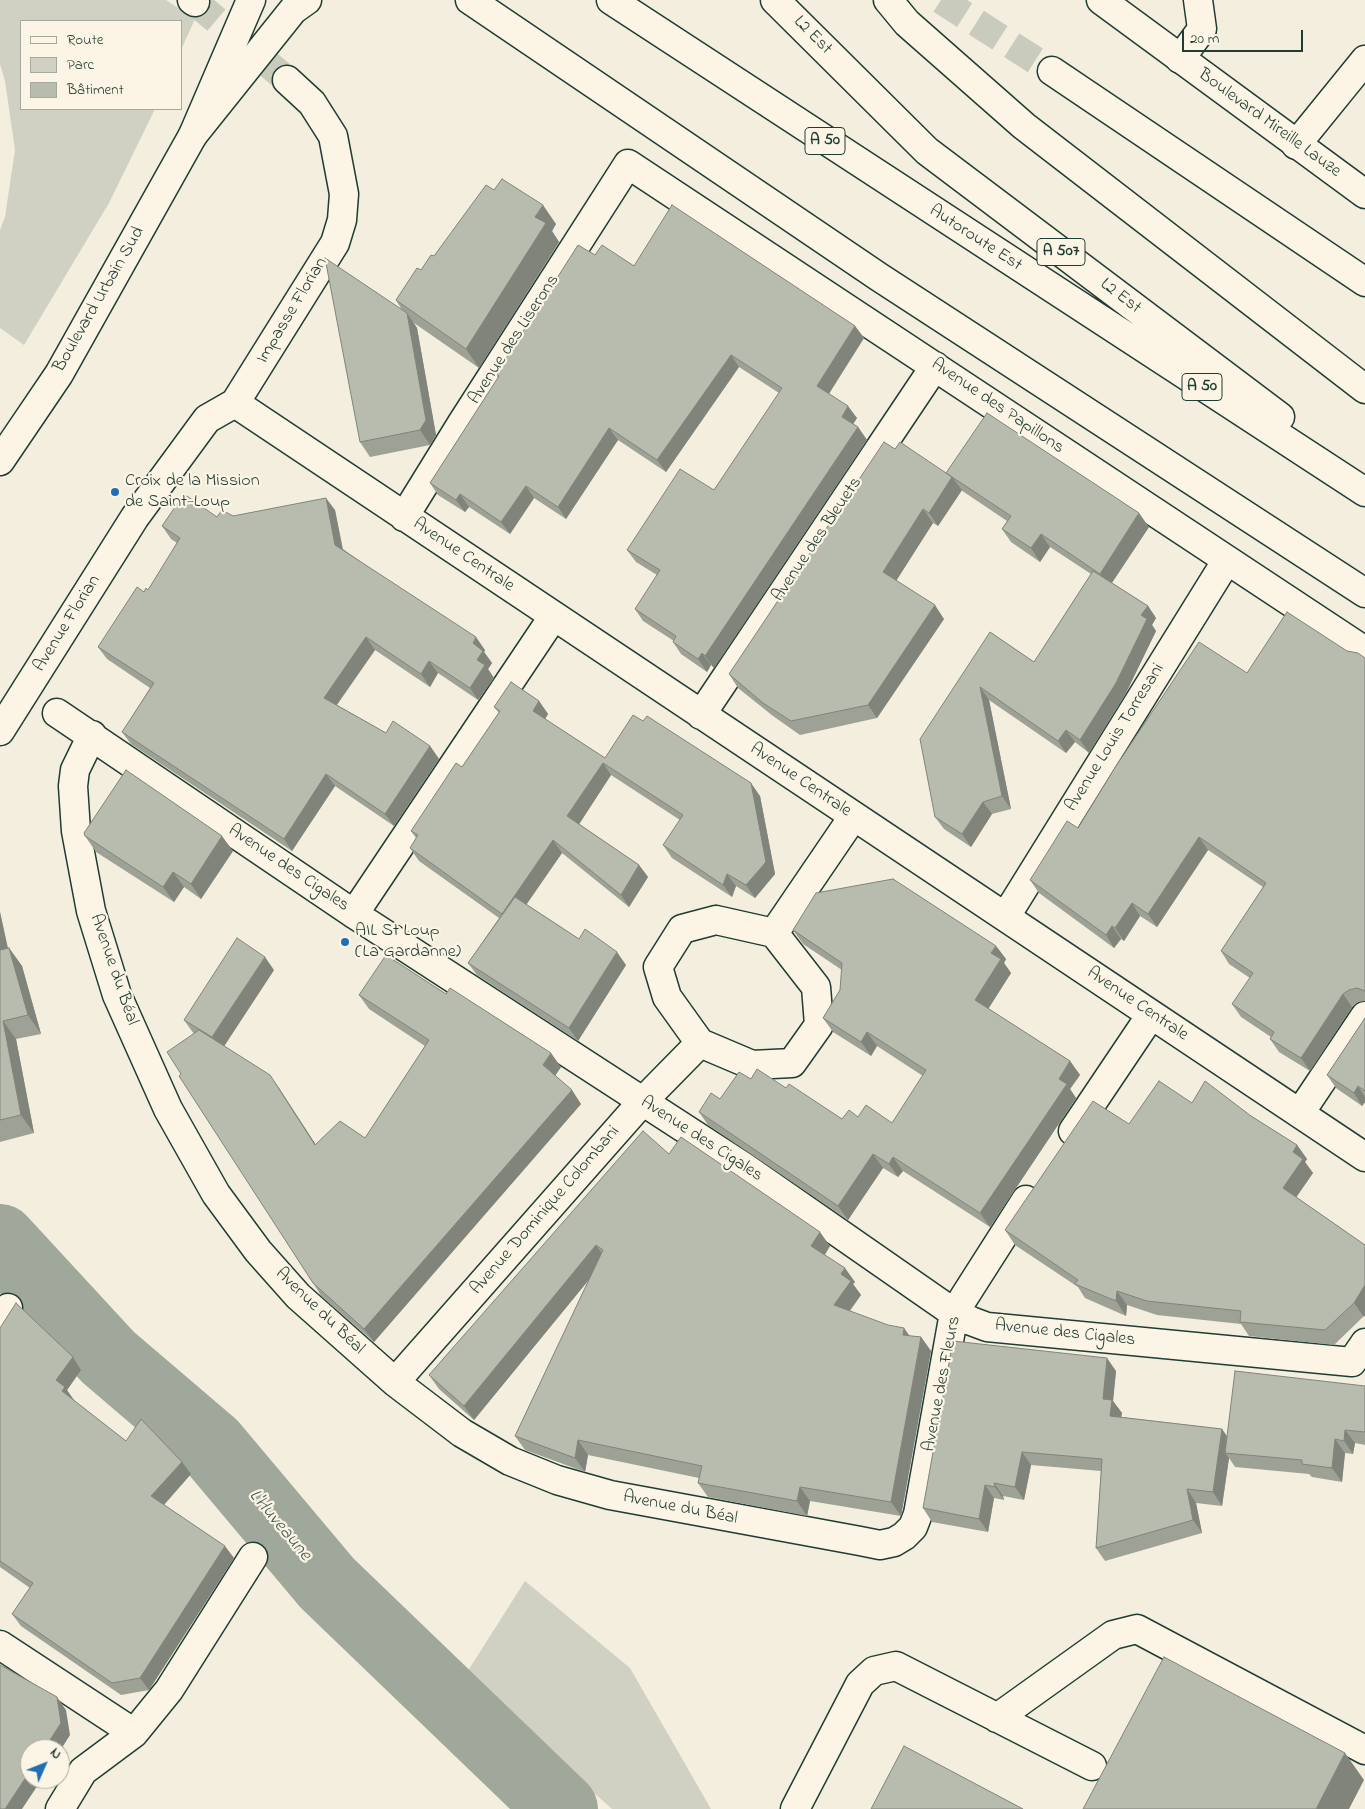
<!DOCTYPE html>
<meta charset="utf-8">
<style>
body{margin:0}
#map{position:relative;width:1365px;height:1809px;overflow:hidden;background:#f3eede;font-family:"Indie Flower",sans-serif}
canvas{display:block}
.legend{position:absolute;left:20px;top:20px;width:162px;height:90px;box-sizing:border-box;background:#fcf5e5;border:1px solid #a4ab9e;margin:0;padding:6px 9px;list-style:none;font-size:15px;color:#1f3d34}
.legend li{display:flex;align-items:center;gap:10px;height:25px}
.legend b{width:25px;border:1px solid #a4ab9e}
.north{position:absolute;left:20px;top:1739px;width:50px;height:50px;box-sizing:border-box;background:#fcf5e5;border:1px solid #a4ab9e;border-radius:50%;rotate:46deg;font-size:14px;font-weight:700;line-height:20px;text-align:center;color:#1f3d34}
.north::after{content:'';display:block;margin:auto;width:18px;height:22px;background:#1f6fb2;clip-path:polygon(50% 0,100% 100%,50% 72%,0 100%)}
.scale{position:absolute;left:1182px;top:30px;width:121px;height:22px;box-sizing:border-box;border:2px solid #1f3d34;border-top:0;padding-left:6px;font-size:15px;line-height:18px;white-space:nowrap;color:#1f3d34;-webkit-text-stroke:4px #fcf5e5;paint-order:stroke}
</style>
<div id="map">
<canvas width="1365" height="1809"></canvas>
<ul class="legend">
<li><b style="height:6px;background:#fcf5e5"></b>Route</li>
<li><b style="height:14px;background:#d0d1c2"></b>Parc</li>
<li><b style="height:14px;background:#b8bcae"></b>Bâtiment</li>
</ul>
<div class="north">N</div>
<div class="scale">20 m</div>
</div>
<script>
const g = document.querySelector('canvas').getContext('2d');
g.lineJoin = 'round';
function fillPath(path, color) {
  g.fillStyle = color;
  g.fill(path, 'evenodd');
}
function poly(rows) {
  const path = new Path2D();
  for (const r of rows) {
    path.moveTo(r[0], r[1]);
    for (let i = 2; i < r.length; i += 2) path.lineTo(r[i], r[i + 1]);
  }
  return path;
}
function stroke(path, color, width, dash) {
  g.strokeStyle = color;
  g.lineWidth = width;
  g.lineCap = dash ? 'butt' : 'round';
  g.setLineDash(dash || []);
  g.stroke(path);
}
function write(font, color, halo, rows, align = 'center') {
  g.font = font + ' "Indie Flower",sans-serif';
  g.lineWidth = 4.5;
  g.setLineDash([]);
  g.textBaseline = 'middle';
  g.strokeStyle = halo;
  g.fillStyle = color;
  for (const [text, x, y, turn = 0] of rows) {
    g.save();
    g.translate(x, y);
    g.rotate((+turn || 0) * Math.PI / 180);
    g.textAlign = isNaN(turn) ? turn : align;
    if (halo) g.strokeText(text, 0, 0);
    g.fillText(text, 0, 0);
    g.restore();
  }
}
const green = poly([
 [0,0,166,0,195,19,181,50,181,21,21,21,21,109,155,109,109,203,24,345,0,328,0,230,5,217,15,150,5,81,0,64],
 [525,1581,630,1668,711,1809,612,1809,464,1677]
]);
const river = poly([
 [0,1240,108,1357,211,1445,327,1583,562,1809]
]);
const minorTunnel = poly([
 [195,2,287,80]
]);
const highwayTunnel = poly([
 [941,0,1052,71]
]);
const minor = poly([
 [192,0,195,2],
 [1180,59,1202,29,1198,0],
 [1296,145,1365,60],
 [235,403,1365,1157],
 [404,517,462,423,628,164,1365,651],
 [57,713,354,914,744,1167,954,1313,971,1321,987,1327,1352,1362,1365,1343],
 [701,715,935,366],
 [0,731,135,517,207,419,235,403,335,243,342,220,344,194,333,136,312,103,287,80],
 [92,735,75,770,73,786,76,831,91,911,117,995,168,1109,216,1194,258,1251,298,1296,395,1382,462,1433,510,1461,557,1480,610,1495,860,1541,880,1545,894,1542,904,1536,913,1527,918,1514,954,1313,1026,1200],
 [354,914,553,617],
 [1006,916,1227,560],
 [716,920,774,933,816,987,819,1025,792,1063,752,1065,700,1043,667,997,658,967,682,929,716,920],
 [774,933,853,817],
 [1300,1113,1365,1016],
 [1073,1131,1151,1015],
 [0,1320,8,1308],
 [395,1382,642,1102,700,1043],
 [0,1645,134,1733],
 [997,1718,1113,1635,1137,1629,1365,1750],
 [60,1809,83,1771,134,1733,169,1690,253,1557],
 [795,1809,860,1684,874,1671,896,1666,1092,1766]
]);
const major = poly([
 [1101,0,1365,194],
 [0,461,59,374,193,135,251,0]
]);
const highway = poly([
 [470,0,879,277,1365,593],
 [611,0,1365,492],
 [775,0,927,151,1280,417],
 [888,0,907,23,1024,126,1365,389],
 [1052,71,1365,282],
 [193,135,293,10,307,0]
]);
const wall = poly([
 [494,190,556,224,552,231,559,242,479,368,414,323,417,328,436,435,430,445,370,457,360,442,402,310,396,300,421,270],
 [595,255,855,326,864,338,829,394,857,418,853,424,858,427,867,440,714,668,711,665,707,672,681,654,673,642,674,641,643,621,635,609,657,575,636,562,627,550,714,490,779,393,739,367,666,472,618,440,566,519,534,498,510,534,469,507,465,512,438,495,430,483,498,378,496,374],
 [895,449,947,473,1149,527,1112,583,1148,606,1156,618,1152,625,1156,631,1125,695,1089,753,1075,742,1066,753,989,700,1011,809,992,814,971,847,944,829,935,817,990,632,1034,662,1091,574,1050,547,1040,562,1011,542,1002,529,1007,521,961,490,962,490,938,526,933,523,896,580,944,619,877,718,800,735,773,716,738,688,729,674],
 [335,510,343,549,485,650,484,652,492,663,488,669,494,678,478,700,438,673,430,687,375,650,337,705,386,733,430,746,439,759,394,826,335,786,292,851,131,744,122,732,150,688,107,659,98,647,144,592,148,590,177,543,171,539,162,526,217,517],
 [1347,651,1365,658,1365,1001,1358,1002,1352,1007,1310,1071,1279,1052,1270,1039,1271,1037,1241,1017,1232,1004,1250,978,1229,964,1221,951,1263,887,1208,850,1157,927,1140,916,1124,941,1121,939,1114,948,1039,893,1030,880,1078,828,1247,673],
 [539,701,548,714,545,719,605,758,760,796,775,874,755,898,736,886,732,897,672,858,663,845,680,820,611,775,579,824,639,865,648,877,629,907,562,853,526,904,579,939,626,965,578,1041,477,975,468,963,499,918,419,861,410,848,416,838,411,831,462,767,499,713,494,707],
 [85,836,233,851,201,899,184,887,174,902,96,852],
 [0,912,8,948,9,948,22,966,41,1034,16,1039,34,1133,0,1142],
 [793,930,996,946,1006,959,1004,963,1011,973,988,1009,1070,1061,1080,1075,1070,1089,1076,1098,990,1227,903,1171,898,1177,883,1168,848,1220,708,1125,699,1112,720,1099,751,1079,786,1088,842,1119,858,1117,892,1123,923,1076,877,1046,871,1056,833,1032,823,1018,840,990,842,970,803,944],
 [274,970,224,1046,279,1088,316,1145,365,1138,425,1046,369,1009,359,995,446,994,561,1067,555,1075,581,1104,374,1342,322,1297,313,1283,181,1074,194,1034,184,1020],
 [1365,1018,1365,1102,1362,1106,1336,1088,1327,1075],
 [1192,1103,1251,1116,1297,1145,1307,1159,1305,1162,1313,1173,1296,1197,1365,1245,1365,1315,1334,1345,1249,1336,1241,1324,1157,1315,1127,1305,1126,1316,1085,1298,1078,1287,1015,1245,1005,1230],
 [669,1154,830,1246,825,1255,855,1282,853,1284,861,1295,850,1311,910,1336,921,1337,931,1351,901,1516,810,1501,807,1516,708,1497,698,1483,699,1478,588,1455,585,1472,525,1450,515,1436,590,1278,474,1420,439,1389,429,1375],
 [0,1328,81,1370,67,1390,73,1400,126,1441,182,1462,191,1474,164,1505,234,1558,149,1690,121,1695,21,1626,12,1614,30,1588,0,1567],
 [1116,1371,1113,1401,1122,1413,1121,1417,1222,1429,1227,1437,1365,1386,1365,1445,1355,1443,1353,1454,1345,1453,1342,1482,1312,1477,1309,1474,1235,1467,1229,1458,1222,1506,1196,1503,1202,1533,1105,1561,1096,1548,1101,1471,1031,1465,1024,1500,1003,1496,1004,1500,994,1498,988,1532,932,1522,923,1508]
]);
const shadedWall = poly([
 [543,205,556,224,552,231,559,242,479,368,466,349,535,217],
 [407,313,417,328,436,435,430,445,420,430],
 [855,326,864,338,826,398,817,386],
 [731,355,739,367,666,472,657,460],
 [848,406,857,418,850,429,842,417],
 [858,427,867,440,714,668,705,656],
 [609,428,618,440,566,519,558,507],
 [952,477,962,490,938,526,929,513],
 [526,486,534,498,510,534,501,522],
 [460,494,469,507,465,512,456,500],
 [326,498,335,510,344,557,335,545],
 [923,509,933,523,893,586,883,572],
 [1139,513,1149,527,1109,587,1100,574],
 [1041,534,1050,547,1040,562,1031,548],
 [935,605,944,619,877,718,868,705],
 [1148,606,1156,618,1152,625,1156,631,1125,695,1089,753,1080,740,1141,615],
 [366,637,375,650,333,710,324,698],
 [476,637,485,650,484,652,492,663,488,669,494,678,478,700,470,688,477,660,473,643],
 [702,653,711,665,707,672,698,659],
 [429,661,438,673,430,687,421,674],
 [980,687,989,700,1011,809,1002,796],
 [539,701,548,714,542,724,533,711],
 [1066,730,1075,742,1066,753,1058,741],
 [430,746,439,759,394,826,385,814],
 [603,763,611,775,576,829,567,816],
 [326,774,335,786,292,851,284,839],
 [751,783,760,796,775,874,755,898,746,885],
 [983,802,992,814,971,847,962,834],
 [222,836,233,851,201,899,191,884],
 [1199,837,1208,850,1157,927,1148,914],
 [553,840,562,853,511,927,502,914],
 [639,865,648,877,629,907,621,895],
 [173,872,184,887,174,902,163,887],
 [727,874,736,886,732,897,723,885],
 [1132,903,1140,916,1124,941,1115,928],
 [0,912,12,969,0,951],
 [1112,926,1121,939,1114,948,1106,935],
 [996,946,1006,959,1004,963,1011,973,985,1014,975,1000,991,953],
 [9,948,22,966,41,1034,28,1015],
 [617,952,626,965,578,1041,569,1028],
 [265,957,274,970,221,1051,212,1037],
 [1343,994,1352,1007,1310,1071,1301,1058],
 [3,1021,16,1039,34,1133,21,1115],
 [867,1032,877,1046,871,1056,861,1042],
 [551,1053,561,1067,553,1079,543,1065],
 [1070,1061,1080,1075,1070,1089,1076,1098,990,1227,980,1213,1059,1079],
 [270,1075,279,1088,325,1159,315,1145],
 [1358,1086,1365,1097,1365,1102,1362,1106,1354,1093],
 [572,1090,581,1104,374,1342,364,1329],
 [1297,1145,1307,1159,1305,1162,1313,1173,1293,1202,1283,1188,1293,1152],
 [873,1154,883,1168,848,1220,838,1206],
 [893,1157,903,1171,898,1177,889,1164],
 [820,1232,830,1246,821,1260,811,1246],
 [596,1245,606,1259,474,1420,464,1406],
 [845,1268,855,1282,853,1284,861,1295,843,1319,834,1305,841,1274],
 [1365,1285,1365,1315,1364,1317,1354,1303],
 [1117,1291,1127,1305,1126,1316,1116,1301],
 [904,1328,914,1342,903,1335],
 [921,1337,931,1351,901,1516,891,1502],
 [73,1357,81,1370,67,1390,74,1400,71,1404,62,1391,56,1380],
 [1107,1358,1116,1371,1113,1401,1122,1413,1119,1429,1110,1416,1103,1399],
 [1222,1429,1231,1442,1225,1453,1229,1458,1222,1506,1213,1492],
 [1345,1430,1355,1443,1353,1454,1344,1441],
 [1335,1439,1345,1453,1342,1482,1332,1468],
 [578,1440,588,1455,585,1472,575,1458],
 [1022,1452,1031,1465,1024,1500,1015,1487],
 [182,1462,191,1474,160,1509,151,1496],
 [994,1483,1003,1496,1004,1500,995,1487],
 [985,1485,994,1498,988,1532,979,1519],
 [800,1487,810,1501,807,1516,797,1501],
 [1187,1489,1196,1503,1202,1533,1193,1520],
 [225,1546,234,1558,149,1690,140,1678],
 [57,1697,66,1710,70,1735,60,1751,60,1749,44,1749],
 [1345,1753,1364,1780,1349,1809,1316,1809],
 [30,1771,30,1779,42,1779,22,1809,5,1809]
]);
const building = poly([
 [502,179,543,205,535,217,546,223,466,349,396,300,417,268,421,270,431,255,434,256,486,185,494,190,502,179],
 [672,205,855,326,817,386,848,406,842,417,858,427,705,656,702,653,698,659,673,642,676,636,635,609,660,570,627,550,680,469,714,490,782,388,731,355,657,460,609,428,558,507,526,486,501,522,460,494,456,500,430,483,499,376,496,374,578,245,595,255,602,245,634,266,672,205],
 [325,258,407,313,426,420,420,430,360,442,325,258],
 [987,413,1139,513,1100,574,1041,534,1031,548,1002,529,1011,516,946,473,987,413],
 [884,442,895,449,900,442,952,477,929,513,923,509,883,572,935,605,868,705,791,721,763,703,729,674,884,442],
 [184,494,217,517,222,510,233,516,326,498,335,545,476,637,473,643,483,651,477,660,485,665,470,688,429,661,421,674,366,637,324,698,386,733,393,721,430,746,385,814,326,774,284,839,122,732,154,683,98,647,137,587,144,592,146,588,148,590,180,538,162,526,184,494],
 [1093,571,1148,606,1141,615,1147,619,1116,683,1080,740,1066,730,1058,741,980,687,1002,796,983,802,962,834,935,817,920,739,990,632,1034,662,1093,571],
 [1287,612,1347,651,1358,653,1365,658,1365,991,1357,988,1349,990,1343,994,1301,1058,1270,1039,1274,1032,1232,1004,1253,973,1221,951,1266,883,1199,837,1148,914,1132,903,1115,928,1112,926,1106,935,1030,880,1067,821,1078,828,1116,766,1199,642,1247,673,1287,612],
 [511,682,539,701,533,711,605,758,633,715,643,721,647,716,751,783,766,862,746,885,727,874,723,885,663,845,683,815,603,763,567,816,639,865,621,895,553,840,502,914,410,848,418,835,411,831,456,763,462,767,500,711,494,707,511,682],
 [126,770,222,836,191,884,173,872,163,887,85,836,84,833,126,770],
 [893,879,996,946,991,953,1001,959,975,1000,1070,1061,1059,1079,1067,1084,980,1213,893,1157,889,1164,873,1154,838,1206,699,1112,711,1093,720,1099,739,1072,751,1079,757,1069,786,1088,789,1084,842,1119,849,1110,858,1117,866,1105,892,1123,926,1070,867,1032,861,1042,823,1018,840,990,842,963,793,930,816,893,893,879],
 [515,897,579,939,585,929,617,952,569,1028,468,963,515,897],
 [237,938,265,957,212,1037,184,1020,237,938],
 [9,948,28,1015,3,1021,21,1115,0,1120,0,950,9,948],
 [386,955,446,994,450,988,551,1053,543,1065,572,1090,364,1329,313,1283,179,1076,181,1074,167,1052,199,1030,270,1075,315,1145,340,1121,365,1138,429,1040,359,995,386,955],
 [1365,1018,1365,1091,1358,1086,1354,1093,1327,1075,1365,1018],
 [1159,1081,1192,1103,1205,1081,1251,1116,1297,1145,1293,1152,1303,1159,1283,1188,1365,1245,1365,1285,1354,1303,1325,1330,1240,1322,1241,1311,1147,1301,1117,1291,1116,1301,1075,1284,1078,1280,1005,1230,1093,1101,1129,1124,1159,1081],
 [643,1131,669,1154,681,1137,820,1232,811,1246,845,1268,841,1274,851,1281,834,1305,888,1325,904,1328,903,1335,921,1337,891,1502,800,1487,797,1501,698,1483,702,1466,578,1440,575,1458,515,1436,603,1250,596,1245,464,1406,429,1375,643,1131],
 [16,1303,73,1357,56,1380,65,1387,62,1391,126,1441,141,1419,182,1462,151,1496,225,1546,140,1678,112,1683,12,1614,33,1583,0,1561,0,1328,16,1303],
 [953,1341,1107,1358,1103,1399,1112,1400,1110,1416,1222,1429,1213,1492,1187,1489,1193,1520,1096,1548,1102,1459,1022,1452,1015,1487,994,1483,995,1487,985,1485,979,1519,923,1508,953,1341],
 [1235,1371,1365,1386,1365,1432,1345,1430,1344,1441,1335,1439,1332,1468,1302,1464,1302,1460,1225,1453,1235,1371],
 [1164,1657,1345,1753,1316,1809,1083,1809,1164,1657],
 [0,1665,57,1697,61,1723,44,1749,30,1749,30,1771,5,1809,0,1809,0,1665],
 [904,1746,1023,1809,871,1809,904,1746]
]);
const markers = [
 [115,492,5,"#1f6fb2"],
 [345,942,5,"#1f6fb2"]
];
const shields = [
 [825,141,40],
 [1061,252,48],
 [1202,387,40]
];
const shieldNames = [
 ["A 50",825,141],
 ["A 507",1061,252],
 ["A 50",1202,387]
];
const streetNames = [
 ["L2 Est",812,36,45],
 ["Boulevard Mireille Lauze",1269,124,36],
 ["Autoroute Est",975,239,33],
 ["L2 Est",1120,297,37],
 ["Boulevard Urbain Sud",100,300,-60],
 ["Impasse Florian",293,311,-59],
 ["Avenue des Liserons",515,340,-57],
 ["Avenue des Papillons",997,407,34],
 ["Avenue des Bleuets",818,540,-56],
 ["Avenue Centrale",463,556,34],
 ["Avenue Florian",68,624,-58],
 ["Avenue Louis Torresani",1116,738,-58],
 ["Avenue Centrale",800,781,34],
 ["Avenue des Cigales",288,869,34],
 ["Avenue du Béal",113,970,71],
 ["Avenue Centrale",1137,1005,34],
 ["Avenue des Cigales",701,1140,33],
 ["Avenue Dominique Colombani",546,1211,-49],
 ["Avenue du Béal",319,1312,44],
 ["Avenue des Cigales",1065,1334,6],
 ["Avenue des Fleurs",943,1384,-79],
 ["Avenue du Béal",680,1509,11]
];
const poiNames = [
 ["Croix de la Mission",125,482],
 ["de Saint-Loup",125,503],
 ["AIL St Loup",355,932],
 ["(La Gardanne)",355,953]
];
const waterNames = [
 ["L'Huveaune",279,1526,50]
];
fillPath(green, '#d0d1c2');
stroke(river, '#a0a89b', 72);
stroke(minorTunnel, '#c9cbbc', 28, [28, 14]);
stroke(highwayTunnel, '#c9cbbc', 28, [28, 14]);
stroke(minor, '#1f3d34', 31);
stroke(major, '#1f3d34', 31);
stroke(highway, '#1f3d34', 31);
stroke(minor, '#fcf5e5', 28);
stroke(major, '#fcf5e5', 28);
stroke(highway, '#fcf5e5', 28);
fillPath(wall, '#9ea296');
fillPath(shadedWall, '#81847a');
fillPath(building, '#b8bcae');
stroke(building, '#81847a', 1);
for (const [x, y, r, color] of markers) {
  const dot = new Path2D();
  dot.arc(x, y, r, 0, 2 * Math.PI);
  g.fillStyle = color;
  g.fill(dot);
  stroke(dot, '#fcf5e5', 2);
}
for (const [x, y, w] of shields) {
  const box = new Path2D();
  box.roundRect(x - w / 2, y - 13.5, w, 27, 4);
  g.fillStyle = '#fcf5e5';
  g.fill(box);
  stroke(box, '#1f3d34', 1);
}
write('bold 16px', '#1f3d34', null, shieldNames);
write('18px', '#1f3d34', '#fcf5e5', streetNames);
write('18px', '#1f3d34', '#fcf5e5', poiNames, 'left');
write('italic 19px', '#465d53', '#fcf5e5', waterNames);
</script>
